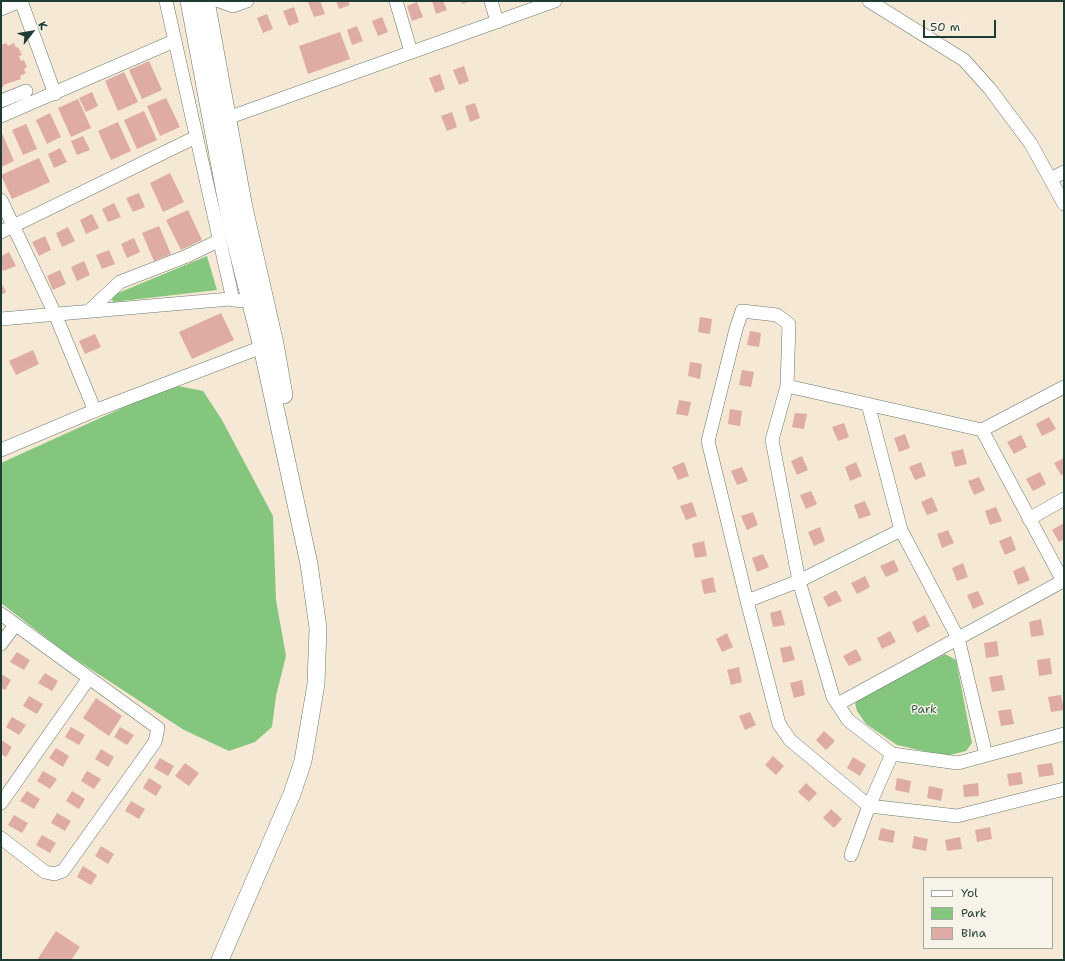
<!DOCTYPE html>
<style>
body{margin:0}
#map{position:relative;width:1065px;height:961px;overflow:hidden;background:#f5e8d5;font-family:"Shantell Sans",sans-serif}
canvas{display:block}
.frame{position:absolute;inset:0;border:2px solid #1f3d34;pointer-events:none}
.legend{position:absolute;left:923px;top:877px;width:130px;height:72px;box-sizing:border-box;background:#f7f3e8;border:1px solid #a1aaa0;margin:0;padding:5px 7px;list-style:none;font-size:12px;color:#1f3d34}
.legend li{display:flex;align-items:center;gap:8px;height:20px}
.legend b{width:20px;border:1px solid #a1aaa0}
.north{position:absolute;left:12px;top:12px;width:40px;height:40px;-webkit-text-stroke:3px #f7f3e8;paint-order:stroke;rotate:59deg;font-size:11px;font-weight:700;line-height:16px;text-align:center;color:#1f3d34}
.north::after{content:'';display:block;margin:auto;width:14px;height:18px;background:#1f3d34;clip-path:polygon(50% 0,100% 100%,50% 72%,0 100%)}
.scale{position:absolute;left:923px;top:20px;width:73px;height:18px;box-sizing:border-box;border:2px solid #1f3d34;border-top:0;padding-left:5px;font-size:12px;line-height:14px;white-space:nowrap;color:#1f3d34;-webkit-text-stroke:3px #f7f3e8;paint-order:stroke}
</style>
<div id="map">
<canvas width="1065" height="961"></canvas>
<div class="frame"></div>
<ul class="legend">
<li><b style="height:5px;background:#fff"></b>Yol</li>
<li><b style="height:11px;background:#85c67e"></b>Park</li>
<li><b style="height:11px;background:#deaba5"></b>Bina</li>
</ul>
<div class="north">K</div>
<div class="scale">50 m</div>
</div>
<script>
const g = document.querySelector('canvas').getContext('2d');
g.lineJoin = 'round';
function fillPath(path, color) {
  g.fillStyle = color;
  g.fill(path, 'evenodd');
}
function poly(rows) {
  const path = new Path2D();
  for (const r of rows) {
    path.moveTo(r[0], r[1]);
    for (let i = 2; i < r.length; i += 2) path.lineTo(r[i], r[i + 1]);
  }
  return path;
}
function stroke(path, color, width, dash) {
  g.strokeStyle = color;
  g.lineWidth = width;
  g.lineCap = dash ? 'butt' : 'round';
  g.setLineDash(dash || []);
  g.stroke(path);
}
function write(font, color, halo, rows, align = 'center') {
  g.font = font + ' "Shantell Sans",sans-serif';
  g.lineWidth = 3;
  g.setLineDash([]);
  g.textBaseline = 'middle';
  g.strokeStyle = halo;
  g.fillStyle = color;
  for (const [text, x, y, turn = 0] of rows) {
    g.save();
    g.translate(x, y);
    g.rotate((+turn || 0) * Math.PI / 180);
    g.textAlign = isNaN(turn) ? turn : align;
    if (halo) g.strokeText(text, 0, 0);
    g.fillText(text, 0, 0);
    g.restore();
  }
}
const green = poly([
 [207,256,217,290,113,302,111,296],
 [173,385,203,391,222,420,273,516,276,600,286,656,276,696,272,727,255,742,229,751,184,730,66,653,1,603,1,463],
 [945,654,956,660,972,743,966,751,946,756,897,745,866,724,857,711,855,703,860,698]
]);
const building = poly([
 [312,1,320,1,325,14,314,17,308,2],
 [336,1,348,1,350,5,339,9],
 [432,1,443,1,447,10,436,14],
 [461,1,471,1,462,4],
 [417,2,423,17,412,21,407,6],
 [294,7,299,22,289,26,283,11],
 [267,14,273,29,263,33,257,18],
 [382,17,388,32,378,36,372,21],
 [357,26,363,41,352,45,347,30],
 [340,32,350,59,308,74,299,46],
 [6,43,8,46,14,43,16,48,18,47,22,55,19,56,21,61,24,60,27,67,24,69,26,73,20,76,21,79,3,85,4,86,1,88,1,45],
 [149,61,162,90,142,99,129,70],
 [464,66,469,81,459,85,453,70],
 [124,72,138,102,118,111,105,81],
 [440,74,445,89,435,93,429,78],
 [92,92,98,106,86,112,79,98],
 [166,98,180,127,160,136,147,106],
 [78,99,91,128,71,137,58,108],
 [475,103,480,118,470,122,465,106],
 [144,111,157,140,137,149,124,120],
 [452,112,457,127,447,131,441,116],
 [50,113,61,137,47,144,36,120],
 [118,122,131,151,111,160,98,131],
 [26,124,37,149,23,155,12,130],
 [1,131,14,161,1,167],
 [83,136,90,150,77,155,71,141],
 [60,148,67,162,54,168,48,154],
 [39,158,50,182,12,199,1,175],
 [170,173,184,202,163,212,150,183],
 [139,193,145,207,133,212,126,198],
 [114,203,121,217,108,222,102,209],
 [188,210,202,240,181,250,166,220],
 [92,214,99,228,86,234,80,220],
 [159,226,171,254,154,261,142,233],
 [68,227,75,241,62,247,56,233],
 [45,236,51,250,39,256,32,242],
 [134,238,140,252,127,258,121,244],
 [109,250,115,264,102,269,96,255],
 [9,252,16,266,3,271,1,267,1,256],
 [84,261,90,275,77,281,71,267],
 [60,270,66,284,53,290,47,276],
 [1,282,6,292,1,295],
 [221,313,234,340,192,359,179,332],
 [700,317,712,319,710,334,698,332],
 [750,331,761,333,759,347,747,345],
 [95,334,101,347,85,354,79,341],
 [33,350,39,364,16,375,9,361],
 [690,362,702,364,700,379,688,376],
 [742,370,754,372,751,387,739,385],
 [679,400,691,402,688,416,676,414],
 [730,409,742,411,740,426,728,424],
 [795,413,807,414,804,429,792,427],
 [1049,417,1056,429,1042,436,1036,424],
 [844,423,849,437,838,441,832,427],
 [905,434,910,448,899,452,894,438],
 [1021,435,1027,447,1014,454,1007,442],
 [963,449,967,464,955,467,951,452],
 [802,456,808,470,797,475,791,461],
 [1064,458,1064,474,1061,475,1054,463],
 [684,462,689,476,678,480,672,467],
 [856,462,862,476,850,481,845,467],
 [921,462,926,476,915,480,909,467],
 [742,467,748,481,737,485,731,471],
 [1040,472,1046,484,1033,491,1026,479],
 [979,477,985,490,974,495,968,481],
 [811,491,817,504,806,509,800,495],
 [932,497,938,511,927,515,921,502],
 [865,501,871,515,859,519,854,505],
 [692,502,697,516,686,520,680,506],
 [996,507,1002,521,990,525,985,511],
 [753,512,758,525,747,530,741,516],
 [1064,523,1064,539,1059,542,1052,530],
 [820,527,825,541,814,546,808,532],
 [948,530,954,543,942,548,937,534],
 [1011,536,1016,550,1005,555,999,541],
 [704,541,707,556,695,558,692,544],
 [763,554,769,567,757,572,752,558],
 [894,560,899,571,886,577,880,566],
 [963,563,968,577,957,581,952,568],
 [1024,566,1030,580,1018,585,1013,571],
 [865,576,870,587,857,594,851,583],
 [713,577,716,592,704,594,701,580],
 [836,590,842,601,828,607,823,597],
 [978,591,984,604,973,609,967,595],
 [781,610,785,625,773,627,770,613],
 [925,615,930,626,917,633,912,622],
 [1041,619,1044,635,1031,637,1029,622],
 [890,631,896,642,882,649,877,638],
 [727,633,733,647,722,652,716,639],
 [997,641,999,656,986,658,984,643],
 [791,646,795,660,783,663,780,648],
 [856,649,862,660,849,666,843,656],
 [17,652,30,660,24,670,10,662],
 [1050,658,1052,674,1039,676,1037,660],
 [739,667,742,682,731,685,727,670],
 [45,673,58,681,52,691,38,683],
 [1,674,11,680,5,690,1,688],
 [1002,675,1005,690,992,692,989,677],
 [802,680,805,695,794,698,790,683],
 [1061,695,1064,710,1051,712,1048,697],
 [29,696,43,704,37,714,23,706],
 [96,698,122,716,109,736,83,718],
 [1011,709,1014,724,1001,726,998,711],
 [750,712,756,725,745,730,739,716],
 [12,717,26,725,19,735,6,727],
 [71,727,85,735,79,745,65,737],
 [120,727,134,735,127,745,114,737],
 [824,731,835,741,826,750,816,740],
 [1,740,12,747,6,757,1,754],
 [56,748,69,756,63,767,49,758],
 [101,749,114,757,108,767,95,759],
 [773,756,784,766,776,775,765,765],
 [853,757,866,765,860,776,847,768],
 [160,758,174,766,168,776,154,768],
 [185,763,199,773,189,786,175,776],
 [1052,763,1054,775,1039,777,1037,765],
 [43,771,57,779,50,789,37,781],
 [87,771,101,779,94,789,81,781],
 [1021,772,1023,784,1009,786,1007,774],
 [149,778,162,786,156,796,143,788],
 [897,778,911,781,909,793,895,790],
 [806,783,817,793,809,802,798,792],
 [978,783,979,796,964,797,963,785],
 [929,786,943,789,941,801,927,798],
 [27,791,40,799,34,809,20,801],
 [72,791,85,799,79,809,66,801],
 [131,801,145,809,139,819,125,811],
 [831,809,842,819,834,828,823,818],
 [57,813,71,821,65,831,51,823],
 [14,815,28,823,22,833,8,825],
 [990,827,992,839,977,842,975,830],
 [881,828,895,831,893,843,878,840],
 [42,835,56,843,50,853,36,845],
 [914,836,928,839,926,851,912,848],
 [960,837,962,849,947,851,945,840],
 [101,846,114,854,108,864,95,856],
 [83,866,97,875,91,885,77,877],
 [56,931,80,947,71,960,37,960]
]);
const minor = poly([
 [21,1,55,94],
 [166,1,233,300],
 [219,1,233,6,247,1],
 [396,1,411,52],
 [491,1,497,22],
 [869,1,964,60,990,89,1031,144,1064,204],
 [1,9,20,1],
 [1,101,26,91],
 [1,116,174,41],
 [219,121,555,1],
 [1051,179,1064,172],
 [1,200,55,314,95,411],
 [1,232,196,137],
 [89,311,120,282,187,256,220,240],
 [1,319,230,299,241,301],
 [787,386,982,430,1064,387],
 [868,404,901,530,958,638,986,755],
 [982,430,1064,583],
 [1,450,89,413,262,347],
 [1029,519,1064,499],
 [747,601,799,581,901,530],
 [1,614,158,728,155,742,63,871,54,874,45,872,1,838],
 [1,644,15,625],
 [838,704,1063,581],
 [1064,734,958,763,892,754,848,720,833,697,799,581,772,440,787,386,789,324,777,315,742,311,736,329,708,441,747,601,779,724,790,740,869,806,957,816,1064,789],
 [1,803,89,678],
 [851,855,869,806,892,754]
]);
const major = poly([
 [189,1,231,225,262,347,309,564,318,628,316,684,303,761,292,794,220,960],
 [206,1,244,208,275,344,284,395]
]);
const parkNames = [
 ["Park",924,710]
];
fillPath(green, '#85c67e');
fillPath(building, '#deaba5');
stroke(minor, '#6a796c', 14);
stroke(major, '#6a796c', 18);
stroke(minor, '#fff', 13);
stroke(major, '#fff', 17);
write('12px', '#385f46', '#f7f3e8', parkNames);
</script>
